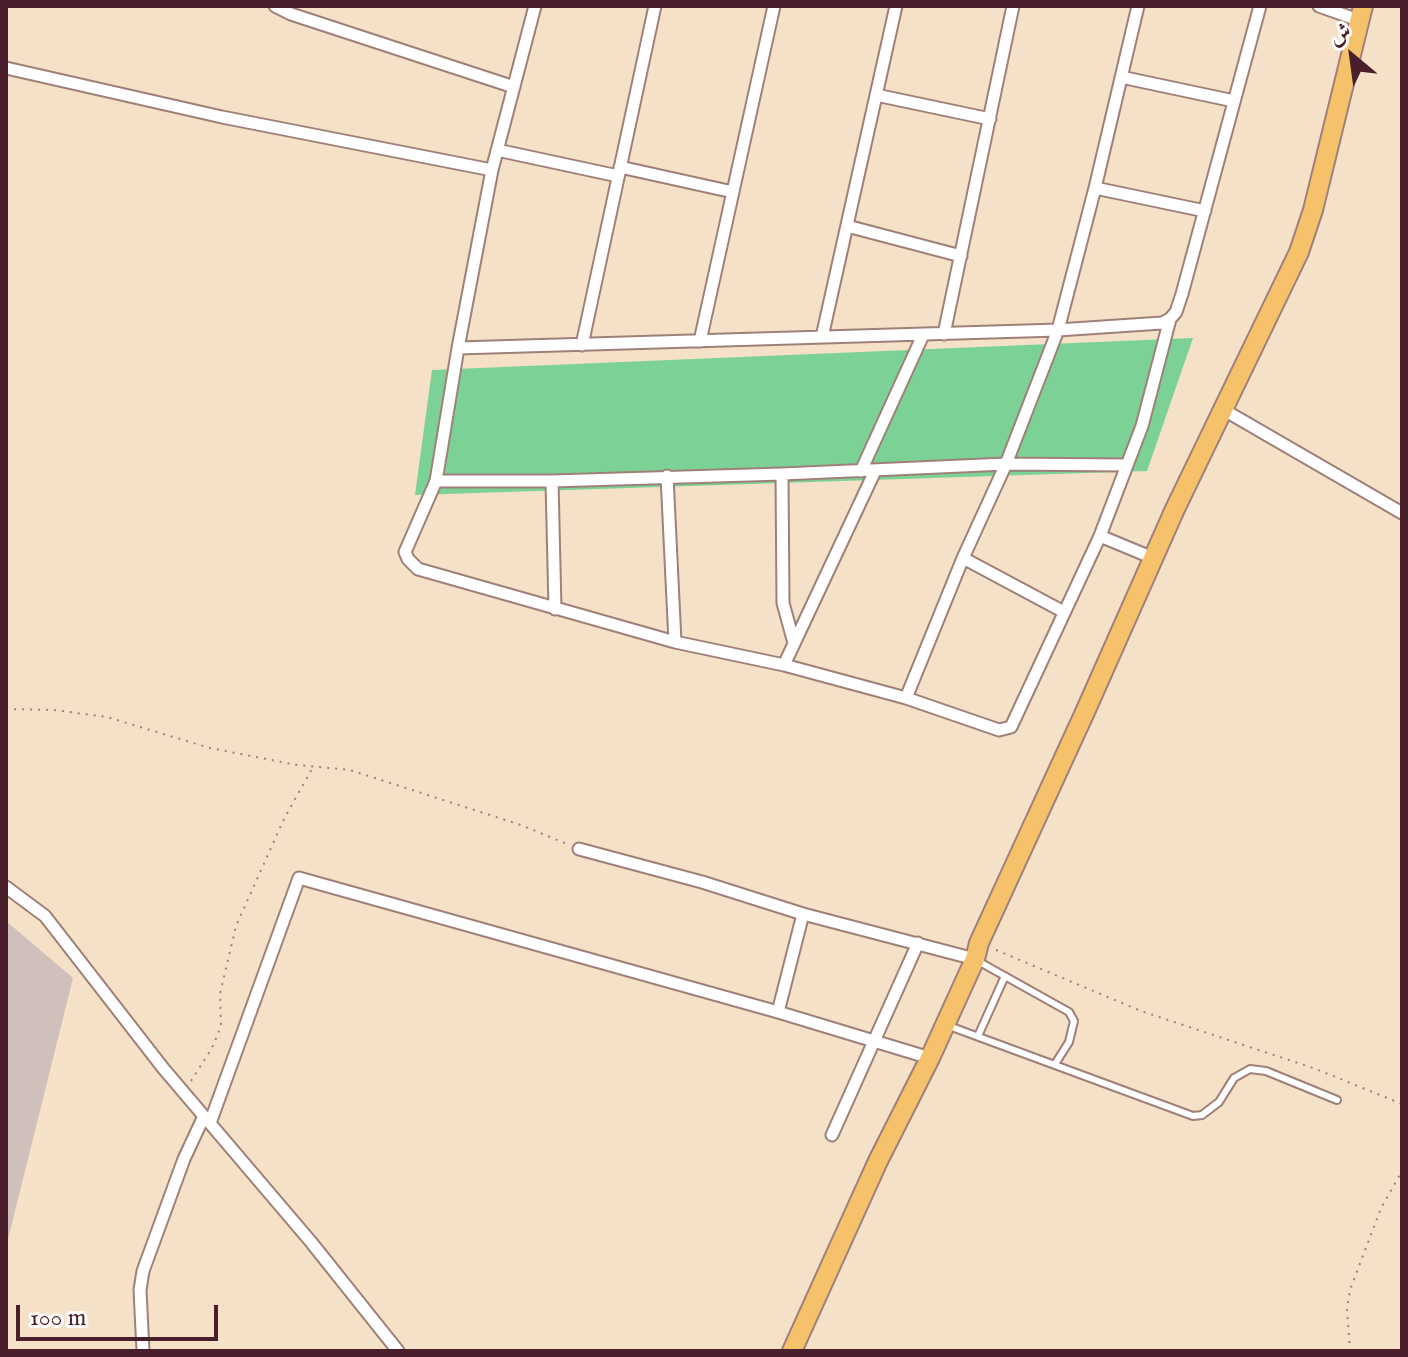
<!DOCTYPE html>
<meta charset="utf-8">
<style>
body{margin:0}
#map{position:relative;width:1408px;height:1357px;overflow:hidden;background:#f4e1c7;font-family:"IM FELL English",Amiri,serif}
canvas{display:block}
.frame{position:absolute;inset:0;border:8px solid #4a1f2b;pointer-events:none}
.north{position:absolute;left:1312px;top:16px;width:80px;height:80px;-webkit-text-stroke:6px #fdfcf7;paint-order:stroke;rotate:331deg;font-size:22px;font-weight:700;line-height:32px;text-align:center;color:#4a1f2b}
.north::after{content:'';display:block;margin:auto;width:28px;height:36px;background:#4a1f2b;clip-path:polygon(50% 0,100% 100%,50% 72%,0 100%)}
.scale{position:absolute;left:16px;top:1305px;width:202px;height:36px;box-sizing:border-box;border:4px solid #4a1f2b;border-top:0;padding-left:10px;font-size:24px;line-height:28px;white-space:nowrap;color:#4a1f2b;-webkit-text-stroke:6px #fdfcf7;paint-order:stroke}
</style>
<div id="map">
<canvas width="1408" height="1357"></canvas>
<div class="frame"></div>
<div class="north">ش</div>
<div class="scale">100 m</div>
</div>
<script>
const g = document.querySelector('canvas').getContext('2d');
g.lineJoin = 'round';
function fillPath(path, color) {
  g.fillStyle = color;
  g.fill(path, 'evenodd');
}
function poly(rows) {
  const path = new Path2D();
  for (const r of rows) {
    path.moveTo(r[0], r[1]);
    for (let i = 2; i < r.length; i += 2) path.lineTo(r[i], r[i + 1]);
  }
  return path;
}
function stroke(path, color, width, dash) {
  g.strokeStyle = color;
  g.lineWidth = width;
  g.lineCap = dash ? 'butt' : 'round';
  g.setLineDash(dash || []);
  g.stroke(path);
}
const industrial = poly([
 [6,921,73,978,7,1243,6,1243]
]);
const green = poly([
 [1193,338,1147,471,415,495,432,370]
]);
const path = poly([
 [6,709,54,710,107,717,210,748,297,765,350,770,521,825,567,844],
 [996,950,1141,1011,1316,1069,1402,1104],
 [191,1081,212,1048,221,1026,220,994,236,926,284,819,313,767],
 [1350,1351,1347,1309,1350,1290,1381,1208,1402,1171]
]);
const lane = poly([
 [976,960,1069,1012,1074,1021,1069,1042,1055,1064],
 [949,1026,1193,1116,1202,1115,1219,1102,1234,1078,1250,1069,1266,1071,1337,1100],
 [978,1036,1005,976]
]);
const street = poly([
 [275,6,291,14,514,87],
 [535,6,492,170,458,348,1058,330,1162,323,1170,319,1176,312,1182,294,1260,6],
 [1138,6,1095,188,1058,330,1006,464,963,558,906,698,999,730,1011,727,1100,536,1142,426,1170,319],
 [1319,6,1358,20],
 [6,68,222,117,492,170],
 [1121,77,1234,101],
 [876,95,990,119],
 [497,150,618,176],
 [620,167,733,192],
 [1095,188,1205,211],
 [847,226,961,256],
 [944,334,1013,6],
 [822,337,896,6],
 [700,341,774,6],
 [582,345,655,6],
 [458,348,436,481,552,481,782,474,1006,464,1127,465],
 [1224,410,1402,513],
 [861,471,923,335],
 [782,474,783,603,794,643],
 [667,476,675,642],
 [436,481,405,552,408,559,418,569,675,642,784,665,906,698],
 [552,481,555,609],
 [1100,536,1153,558],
 [963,558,1064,612],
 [784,665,875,471],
 [579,849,702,882,803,914,975,959],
 [6,887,45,916,163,1068,311,1242,398,1351],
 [778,1012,803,914],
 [210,1123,299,878,778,1012,930,1058],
 [832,1135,918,943],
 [143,1351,140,1290,143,1271,184,1159,204,1116]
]);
const primary = poly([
 [792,1351,878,1161,930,1058,975,959,979,943,1085,712,1175,509,1299,252,1313,210,1363,6]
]);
fillPath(industrial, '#d0c0bc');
fillPath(green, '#7cd296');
stroke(lane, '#9f8079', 10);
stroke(street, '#9f8079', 15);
stroke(primary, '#9f8079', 22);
stroke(path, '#9f8079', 2, [2, 6]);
stroke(lane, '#fff', 6);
stroke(street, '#fff', 11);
stroke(primary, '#f5c16b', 18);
</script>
